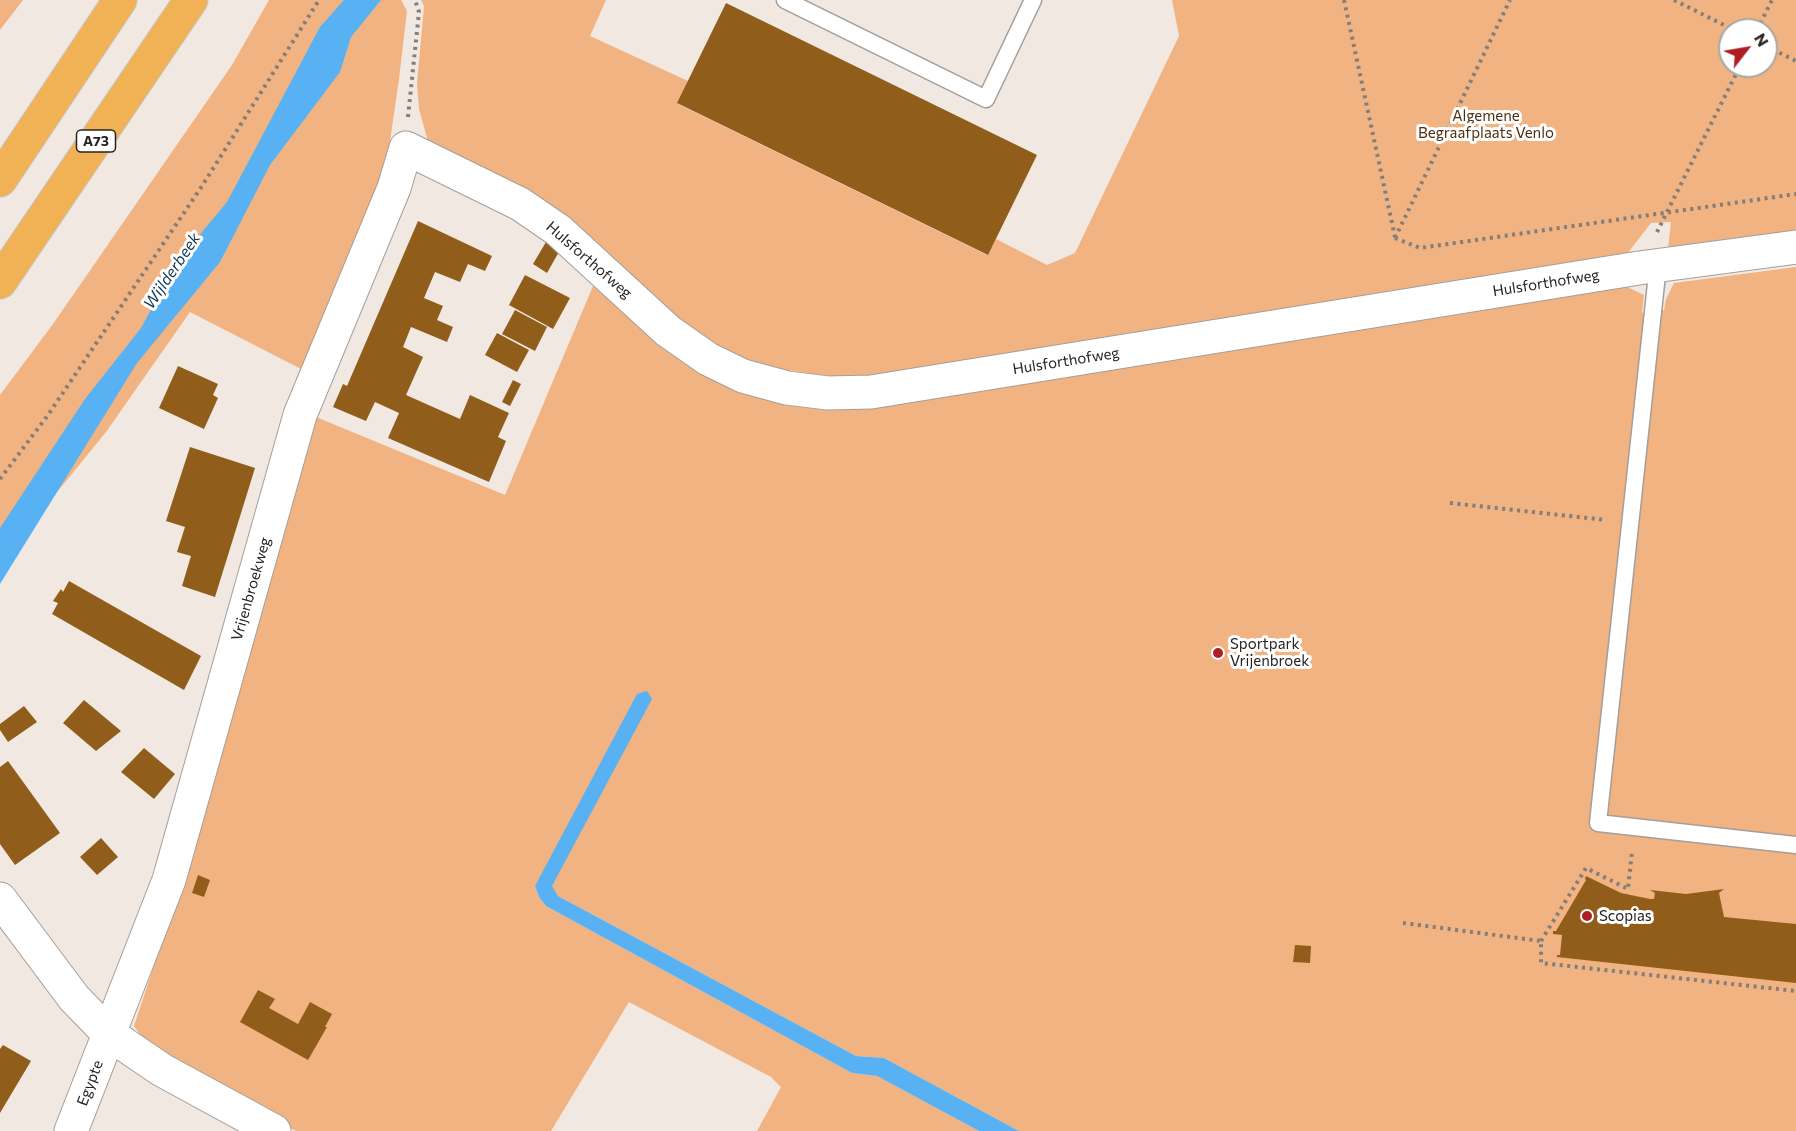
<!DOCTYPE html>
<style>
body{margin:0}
#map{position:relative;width:1796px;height:1131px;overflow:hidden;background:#f1e8e2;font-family:Commissioner,sans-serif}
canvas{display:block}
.north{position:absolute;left:1718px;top:18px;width:60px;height:60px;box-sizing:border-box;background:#fff;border:2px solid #a8a7a6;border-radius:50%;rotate:59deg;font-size:16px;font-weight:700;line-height:24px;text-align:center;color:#262321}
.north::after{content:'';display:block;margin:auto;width:21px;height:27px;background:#af1d25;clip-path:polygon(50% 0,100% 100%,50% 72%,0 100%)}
</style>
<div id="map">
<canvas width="1796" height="1131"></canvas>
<div class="north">N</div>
</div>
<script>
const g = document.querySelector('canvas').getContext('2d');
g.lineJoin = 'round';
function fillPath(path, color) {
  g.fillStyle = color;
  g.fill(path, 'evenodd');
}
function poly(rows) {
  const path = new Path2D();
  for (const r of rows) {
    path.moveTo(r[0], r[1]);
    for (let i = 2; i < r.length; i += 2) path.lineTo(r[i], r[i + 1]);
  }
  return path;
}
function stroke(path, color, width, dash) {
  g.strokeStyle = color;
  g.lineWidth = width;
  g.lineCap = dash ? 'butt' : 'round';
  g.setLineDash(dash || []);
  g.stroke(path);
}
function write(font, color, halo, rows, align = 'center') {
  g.font = font + ' Commissioner,sans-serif';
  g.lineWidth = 6;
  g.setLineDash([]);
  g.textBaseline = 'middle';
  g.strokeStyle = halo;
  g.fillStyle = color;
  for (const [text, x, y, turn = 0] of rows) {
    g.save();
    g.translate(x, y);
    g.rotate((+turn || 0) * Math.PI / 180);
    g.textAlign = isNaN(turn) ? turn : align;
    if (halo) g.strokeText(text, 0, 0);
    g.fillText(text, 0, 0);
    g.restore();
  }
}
const green = poly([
 [0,0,23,0,0,30],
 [269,0,401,0,407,11,399,79,387,162,365,222,326,309,303,370,190,312,106,432,0,562,0,395,53,324,232,65],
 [421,0,606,0,590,36,688,81,678,104,987,255,996,239,1047,265,1075,253,1179,36,1172,0,1796,0,1796,233,1668,248,1671,222,1651,223,1627,254,893,374,832,378,749,363,715,350,429,145,419,109,417,83,424,6],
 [1730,30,1766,30,1766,66,1730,66],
 [1796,267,1796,1131,1019,1131,884,1058,856,1056,558,896,556,893,535,886,539,897,546,906,852,1073,877,1076,979,1131,757,1131,781,1087,771,1077,629,1002,551,1131,296,1131,178,1066,145,1041,134,1026,181,884,316,417,505,495,593,286,672,352,745,391,1623,285,1644,295,1642,313,1664,310,1666,299,1674,283]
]);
const water = poly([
 [344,0,381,0,351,37,340,72,270,165,220,262,137,363,0,584,0,528,85,399,141,328,177,262,227,202,320,27],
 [647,691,652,699,552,886,558,896,856,1056,884,1058,1019,1131,979,1131,877,1076,852,1073,546,906,539,897,535,886,637,694]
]);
const building = poly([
 [726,3,1037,155,988,255,677,103],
 [418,221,492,256,485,271,468,264,460,282,435,272,424,298,443,306,437,320,453,327,447,342,411,327,403,347,423,357,406,395,460,419,470,395,509,413,498,437,506,441,489,482,388,438,399,413,375,402,366,421,333,407,343,384,347,386],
 [546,242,560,250,547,273,533,264],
 [525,275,570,298,553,329,509,305],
 [515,310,547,327,535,351,502,334],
 [497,333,529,350,517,372,485,355],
 [178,366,218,384,213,395,218,398,204,429,159,408],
 [513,380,521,384,510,406,502,402],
 [190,447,255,468,215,597,182,586,191,556,177,552,185,527,166,521],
 [69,581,201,656,184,690,52,614,58,603,53,601,61,589,63,592],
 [84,700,121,731,96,751,63,723],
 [24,706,37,722,8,742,0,730,0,724],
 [144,748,175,774,154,799,121,772],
 [8,761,60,833,15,865,0,844,0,767],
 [101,838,118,857,97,875,80,857],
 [198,875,210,880,204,897,192,893],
 [1586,876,1621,893,1650,899,1654,899,1655,893,1650,890,1686,894,1724,889,1719,893,1724,917,1796,924,1796,983,1557,957,1557,955,1560,955,1562,935,1553,934,1553,931,1556,931,1586,880,1585,879],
 [1295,945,1311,946,1310,963,1293,962],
 [258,990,275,999,269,1008,298,1024,310,1002,332,1014,325,1027,327,1027,308,1060,240,1022],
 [3,1045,31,1061,0,1113,0,1049]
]);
const path = poly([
 [1344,0,1395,237],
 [1674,0,1734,30],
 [1757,30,1772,0],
 [1766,46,1796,61],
 [408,117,419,12,415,0],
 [1657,232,1740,66],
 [1395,238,1420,248,1796,194],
 [1395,238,1510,0],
 [0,479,48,415,202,186,319,0],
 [1450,503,1606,520],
 [1403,923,1541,941,1541,963,1796,991],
 [1541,941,1586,868,1628,889,1632,852]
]);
const service = poly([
 [785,0,986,99,1033,0],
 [1658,265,1598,823,1796,845]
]);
const minor = poly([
 [0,899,74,998,109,1034,162,1070,274,1131],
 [71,1131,169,880,300,415,394,188,406,148,520,204,558,230,668,331,708,359,743,376,787,388,828,393,871,392,1639,268,1796,247]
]);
const motorway = poly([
 [0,180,120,0],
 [0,282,191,0]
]);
const markers = [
 [1218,653,6,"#af1d25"],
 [1587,916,6,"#af1d25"]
];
const shields = [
 [96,141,39]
];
const shieldNames = [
 ["A73",96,141]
];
const parkNames = [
 ["Algemene",1486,116],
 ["Begraafplaats Venlo",1486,133]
];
const streetNames = [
 ["Hulsforthofweg",589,260,41],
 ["Hulsforthofweg",1546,283,-9],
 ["Hulsforthofweg",1066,361,-9],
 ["Vrijenbroekweg",251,589,-74],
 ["Egypte",90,1083,-69]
];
const poiNames = [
 ["Sportpark",1230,644],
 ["Vrijenbroek",1230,661],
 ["Scopias",1599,916]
];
const waterNames = [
 ["Wijlderbeek",172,271,-56]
];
fillPath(green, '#f1b381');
fillPath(water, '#57b1f3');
fillPath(building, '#915d1a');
stroke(service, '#a69e98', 19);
stroke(minor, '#a69e98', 35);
stroke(motorway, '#c7c6c5', 35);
stroke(path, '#837e7a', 4, [3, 4.5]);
stroke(service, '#fff', 16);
stroke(minor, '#fff', 33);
stroke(motorway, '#f1b255', 33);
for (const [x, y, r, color] of markers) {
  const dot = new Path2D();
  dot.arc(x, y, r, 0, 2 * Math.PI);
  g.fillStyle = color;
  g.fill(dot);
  stroke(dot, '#fff', 2);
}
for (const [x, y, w] of shields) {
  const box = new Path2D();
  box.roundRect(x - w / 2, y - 11, w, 22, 4.5);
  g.fillStyle = '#fff';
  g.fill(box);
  stroke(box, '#262321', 1.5);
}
write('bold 14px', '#262321', null, shieldNames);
write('15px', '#4e2e10', '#fff', parkNames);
write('15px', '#262321', '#fff', streetNames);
write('15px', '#262321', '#fff', poiNames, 'left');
write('italic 16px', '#103651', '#fff', waterNames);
</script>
